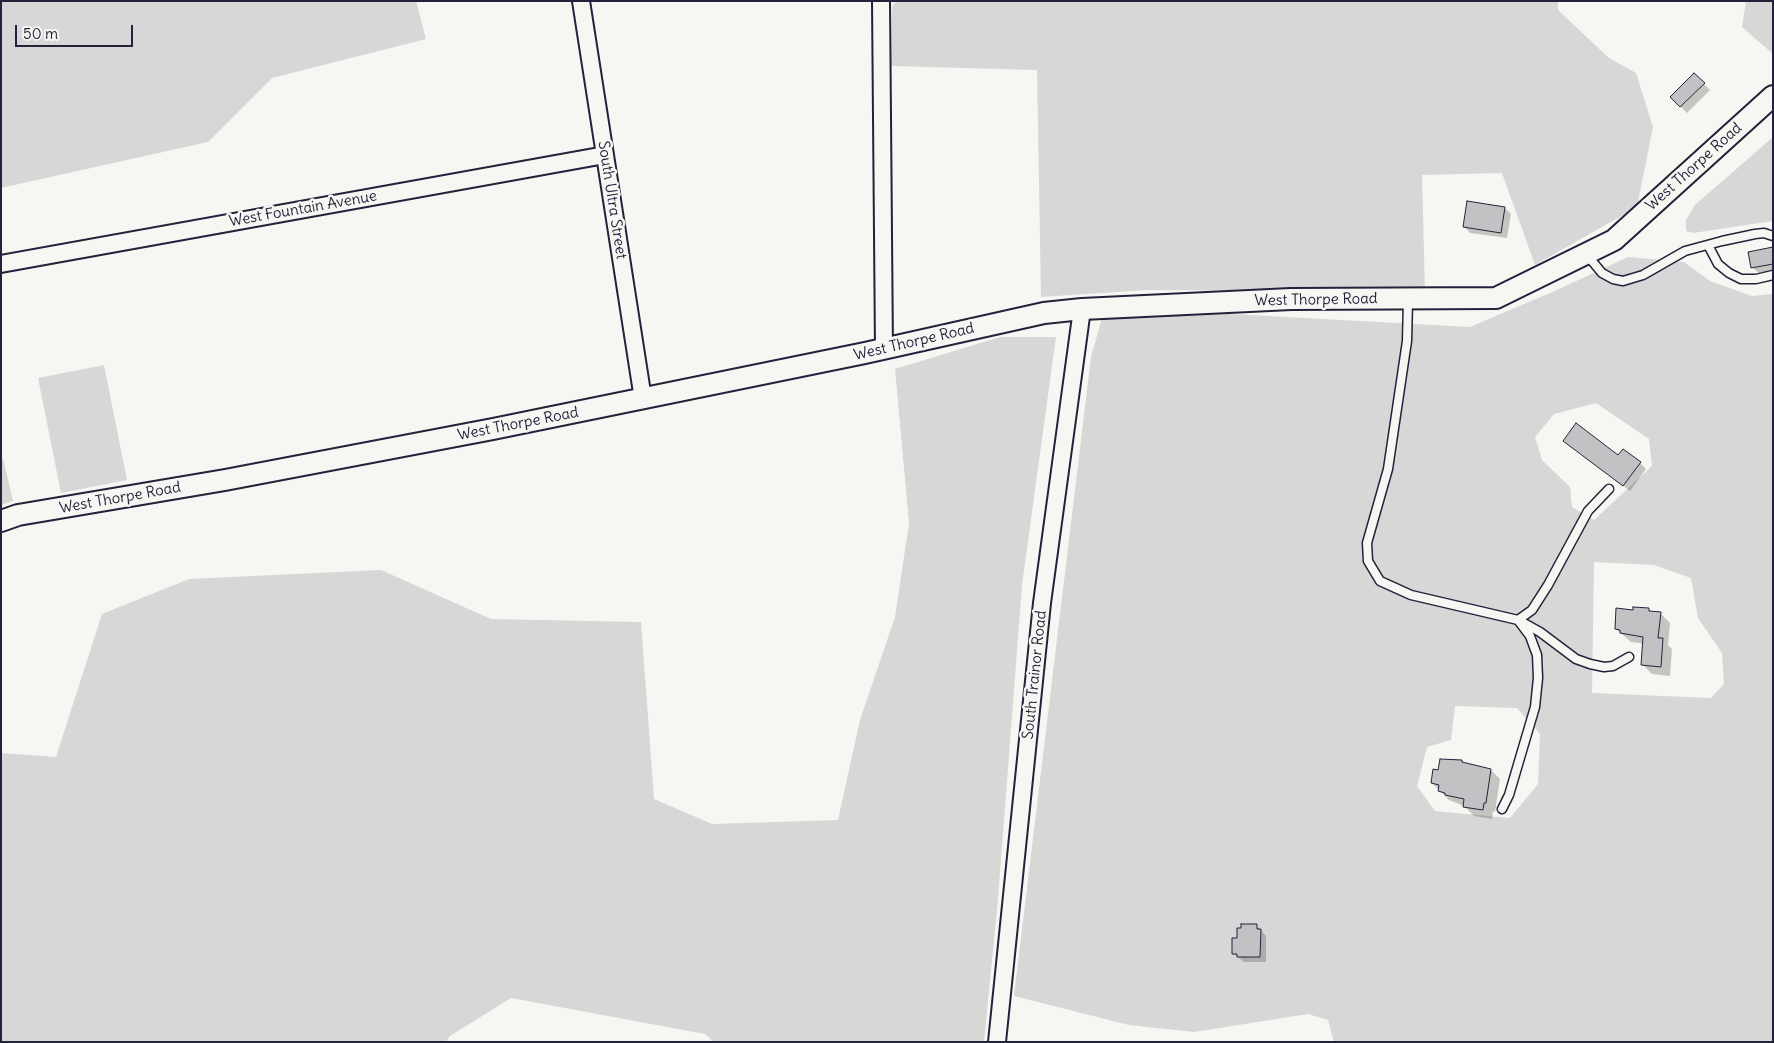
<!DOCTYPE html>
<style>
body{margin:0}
#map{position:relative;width:1774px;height:1043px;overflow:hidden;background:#f6f6f2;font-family:Delius,sans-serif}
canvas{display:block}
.frame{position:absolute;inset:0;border:2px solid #22223b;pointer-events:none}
.scale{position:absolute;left:15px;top:25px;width:118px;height:22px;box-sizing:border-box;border:2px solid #22223b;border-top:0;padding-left:6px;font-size:15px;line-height:18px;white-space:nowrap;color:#22223b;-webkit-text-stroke:4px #f6f6f2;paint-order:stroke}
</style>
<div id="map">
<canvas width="1774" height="1043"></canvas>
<div class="frame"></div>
<div class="scale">50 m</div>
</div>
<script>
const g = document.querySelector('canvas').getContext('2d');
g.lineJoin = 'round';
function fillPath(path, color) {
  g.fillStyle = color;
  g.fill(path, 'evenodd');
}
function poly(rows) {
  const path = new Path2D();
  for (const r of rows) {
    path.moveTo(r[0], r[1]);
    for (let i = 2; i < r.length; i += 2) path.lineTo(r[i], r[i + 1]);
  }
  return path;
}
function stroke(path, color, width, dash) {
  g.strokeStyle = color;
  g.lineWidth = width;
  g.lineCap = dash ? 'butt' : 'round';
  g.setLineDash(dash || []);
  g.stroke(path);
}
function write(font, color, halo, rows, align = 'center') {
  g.font = font + ' Delius,sans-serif';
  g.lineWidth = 5;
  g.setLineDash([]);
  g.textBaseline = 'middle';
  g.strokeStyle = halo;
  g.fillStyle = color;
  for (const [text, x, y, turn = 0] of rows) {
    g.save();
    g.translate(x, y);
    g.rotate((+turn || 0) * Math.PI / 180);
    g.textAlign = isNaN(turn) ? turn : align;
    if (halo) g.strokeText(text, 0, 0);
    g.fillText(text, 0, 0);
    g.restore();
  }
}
const green = poly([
 [1,1,416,1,426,39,272,78,208,142,1,188],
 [896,1,1558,1,1558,10,1609,58,1636,73,1653,127,1637,207,1535,265,1502,173,1422,175,1425,292,1147,290,1041,297,1037,70,891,66,892,7],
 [1746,1,1773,1,1773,54,1742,27],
 [1773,137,1773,221,1693,233,1686,231,1686,220,1695,205],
 [1628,257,1684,262,1710,281,1752,296,1773,294,1773,1042,1334,1042,1328,1020,1308,1014,1194,1032,1129,1025,1014,996,1091,357,1102,318,1213,313,1470,327,1557,290],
 [1596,403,1649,439,1652,466,1594,520,1572,507,1570,487,1542,460,1535,437,1554,414],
 [1594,562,1654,565,1691,578,1698,618,1722,653,1724,684,1711,698,1592,693],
 [1455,706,1517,708,1540,734,1538,784,1510,818,1435,811,1417,786,1427,747,1451,740],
 [1000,337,1056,337,1022,585,998,899,984,1042,714,1042,705,1034,511,998,450,1036,446,1042,1,1042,1,753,56,757,102,614,189,579,381,570,491,619,641,622,654,799,712,824,838,820,860,720,895,617,909,523,895,369],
 [104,365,127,480,61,493,38,378],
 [1,458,3,458,13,501,1,505]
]);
const shadow = poly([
 [1694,74,1710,90,1687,113,1671,97],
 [1505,208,1511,214,1507,238,1470,233,1464,226],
 [1773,250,1773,271,1759,273,1752,267],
 [1565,441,1640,463,1646,469,1630,491],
 [1649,610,1652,613,1660,613,1670,623,1668,645,1672,649,1670,676,1652,674,1642,664,1644,645,1640,643,1631,642,1616,629,1634,611],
 [1462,762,1464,764,1491,770,1500,779,1495,812,1493,811,1492,819,1474,816,1464,806,1449,800,1432,783,1439,771],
 [1256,925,1266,936,1266,962,1244,962,1234,954,1238,939]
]);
const building = poly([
 [1694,73,1705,83,1680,107,1670,97,1694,73],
 [1467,201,1505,207,1501,233,1463,227,1467,201],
 [1773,247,1773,264,1751,268,1748,252,1773,247],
 [1576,423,1618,455,1623,449,1641,462,1623,486,1563,441,1576,423],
 [1633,607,1649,608,1649,611,1661,612,1658,638,1663,638,1661,667,1641,665,1643,637,1620,633,1620,630,1615,629,1616,608,1633,610,1633,607],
 [1440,759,1462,760,1462,762,1491,769,1486,803,1484,803,1483,810,1463,807,1464,799,1445,795,1445,793,1438,791,1439,785,1431,783,1433,769,1438,770,1440,759],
 [1241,924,1257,924,1257,929,1261,929,1260,957,1237,957,1237,954,1232,954,1232,938,1237,938,1237,928,1241,928,1241,924]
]);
const service = poly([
 [1708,245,1718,264,1729,273,1741,279,1756,279,1773,275],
 [1587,255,1602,273,1613,279,1623,281,1643,275,1685,251,1722,241,1755,234,1764,233,1773,236],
 [1408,300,1407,341,1388,469,1367,543,1368,561,1380,581,1411,595,1518,620,1532,610,1548,585,1588,511,1609,489],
 [1522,622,1540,632,1576,659,1590,664,1604,667,1613,666,1629,657],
 [1502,809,1509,795,1535,707,1538,678,1537,655,1530,636,1518,620]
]);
const minor = poly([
 [581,1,643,399],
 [881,1,884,350],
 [1,264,605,155],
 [997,1042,1042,603,1082,309]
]);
const tertiary = poly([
 [1,521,18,515,225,480,493,429,865,353,1044,313,1082,309,1291,299,1496,298,1614,240,1773,96]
]);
const streetNames = [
 ["West Thorpe Road",1694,167,-42],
 ["South Ultra Street",612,200,81],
 ["West Fountain Avenue",303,209,-10],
 ["West Thorpe Road",1316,300,-1],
 ["West Thorpe Road",914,342,-13],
 ["West Thorpe Road",518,424,-11],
 ["West Thorpe Road",120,498,-10],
 ["South Trainor Road",1035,675,-84]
];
fillPath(green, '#d7d7d7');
fillPath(shadow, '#0003');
fillPath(building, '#c2c2c4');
stroke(building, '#22223b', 1);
stroke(service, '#22223b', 11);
stroke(minor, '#22223b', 20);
stroke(tertiary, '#22223b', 24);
stroke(service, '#f6f6f2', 8);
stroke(minor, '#f6f6f2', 16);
stroke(tertiary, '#f6f6f2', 20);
write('15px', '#22223b', '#f6f6f2', streetNames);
</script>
